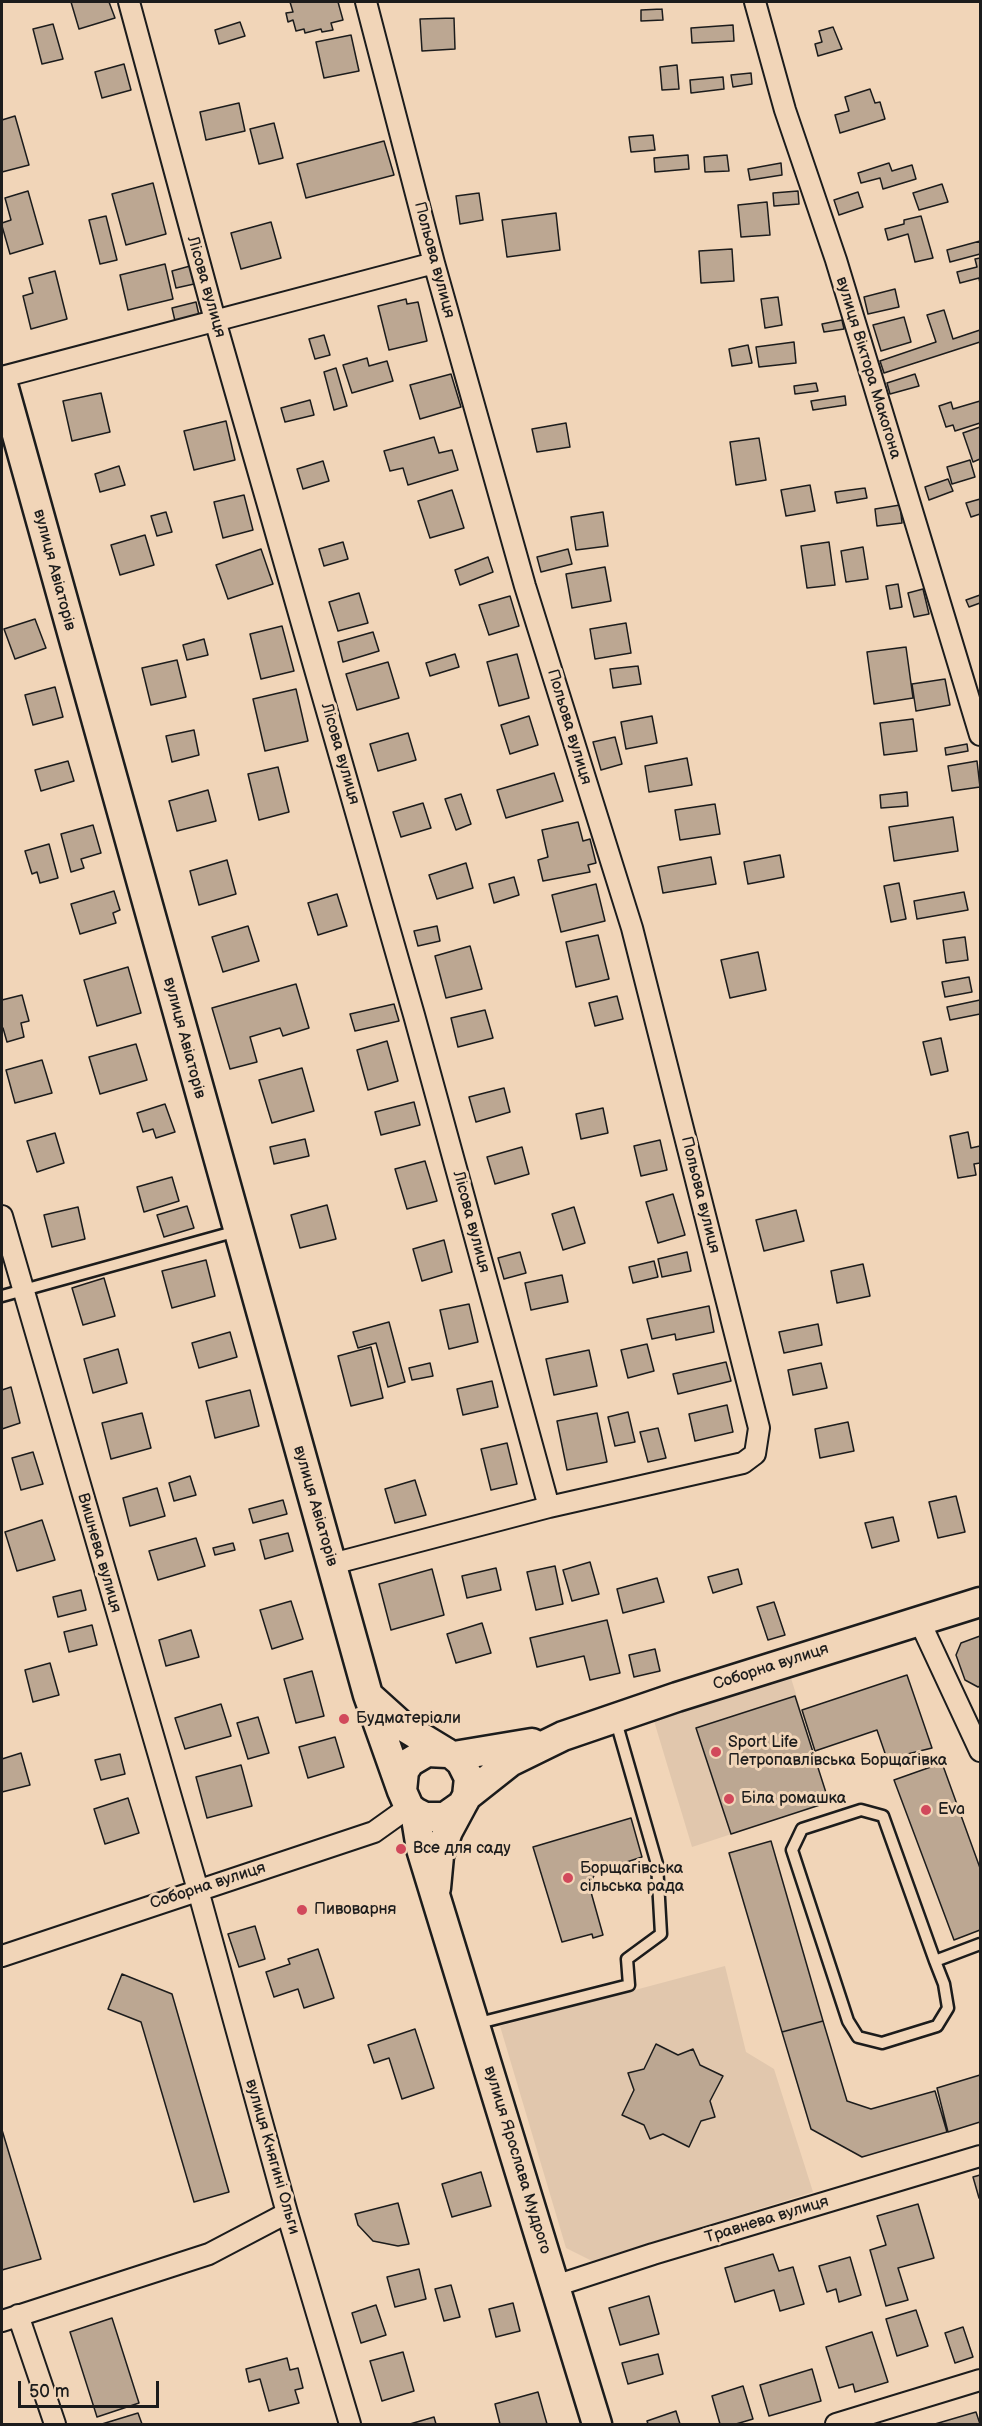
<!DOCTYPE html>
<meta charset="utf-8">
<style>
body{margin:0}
#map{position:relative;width:982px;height:2426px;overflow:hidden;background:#f1d5b8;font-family:"Balsamiq Sans",sans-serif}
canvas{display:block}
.frame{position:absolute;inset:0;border:3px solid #1c1c1c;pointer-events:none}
.scale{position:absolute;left:18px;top:2381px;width:141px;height:27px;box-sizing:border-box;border:3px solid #1c1c1c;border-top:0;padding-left:8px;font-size:18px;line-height:21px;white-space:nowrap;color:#1c1c1c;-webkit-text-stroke:4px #f1d5b8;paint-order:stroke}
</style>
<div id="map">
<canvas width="982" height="2426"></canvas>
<div class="frame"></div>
<div class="scale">50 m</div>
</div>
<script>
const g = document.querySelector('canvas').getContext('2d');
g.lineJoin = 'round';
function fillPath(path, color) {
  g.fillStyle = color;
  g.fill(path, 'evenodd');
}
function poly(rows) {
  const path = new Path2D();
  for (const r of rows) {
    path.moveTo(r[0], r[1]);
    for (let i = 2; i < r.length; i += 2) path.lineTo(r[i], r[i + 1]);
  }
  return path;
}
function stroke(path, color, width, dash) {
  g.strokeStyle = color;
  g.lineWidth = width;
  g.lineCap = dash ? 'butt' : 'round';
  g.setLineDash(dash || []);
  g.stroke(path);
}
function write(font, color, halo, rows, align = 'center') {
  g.font = font + ' "Balsamiq Sans",sans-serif';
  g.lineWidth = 6;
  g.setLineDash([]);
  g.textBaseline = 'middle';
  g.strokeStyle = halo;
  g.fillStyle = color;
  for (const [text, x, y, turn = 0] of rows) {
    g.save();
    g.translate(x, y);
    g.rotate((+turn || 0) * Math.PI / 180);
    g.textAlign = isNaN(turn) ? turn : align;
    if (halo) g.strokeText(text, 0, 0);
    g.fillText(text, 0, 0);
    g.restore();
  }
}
const built = poly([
 [791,1678,829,1802,692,1847,654,1721],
 [725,1966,746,2052,774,2069,813,2192,592,2261,566,2248,500,2026]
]);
const building = poly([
 [71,2,109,2,115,18,79,29,71,2],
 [290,2,338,2,343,20,331,23,333,30,322,32,321,29,305,33,304,29,296,31,293,20,288,22,286,13,293,12,290,2],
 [662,9,663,20,641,21,641,10,662,9],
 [454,18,455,49,422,51,420,19,454,18],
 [240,22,245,36,219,44,215,30,240,22],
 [53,24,63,59,42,64,33,29,53,24],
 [733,25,734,41,692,43,691,28,733,25],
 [833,27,842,49,818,56,815,44,822,42,819,31,833,27],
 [351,35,359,71,324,78,316,42,351,35],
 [124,64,131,90,102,98,95,72,124,64],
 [677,65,679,89,662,90,660,67,677,65],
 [751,73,752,84,733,87,731,75,751,73],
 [723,77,724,89,691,93,690,80,723,77],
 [870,89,875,103,880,102,885,119,840,133,835,115,849,111,845,97,870,89],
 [239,103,245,131,206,140,200,112,239,103],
 [15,116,29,165,2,172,2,120,15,116],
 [274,123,283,158,259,164,250,129,274,123],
 [653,135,655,150,631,152,629,137,653,135],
 [384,141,394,175,306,198,297,164,384,141],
 [688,155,689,169,655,172,654,158,688,155],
 [727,155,729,171,705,172,704,157,727,155],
 [781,163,782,175,750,180,748,169,781,163],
 [889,163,892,171,912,165,916,179,883,189,880,178,861,183,858,173,889,163],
 [153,183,166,234,126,245,112,194,153,183],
 [942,184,948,202,919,210,913,193,942,184],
 [28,191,43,244,10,254,2,226,2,223,11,220,5,198,28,191],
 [798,191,799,204,774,206,773,193,798,191],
 [858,192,863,207,839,215,834,200,858,192],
 [479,193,483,220,460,224,456,196,479,193],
 [767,202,770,235,741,237,738,205,767,202],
 [556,213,560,250,507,257,502,220,556,213],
 [106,216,117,260,100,264,89,220,106,216],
 [921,216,933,258,915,262,908,234,888,240,885,229,904,224,904,220,921,216],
 [271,222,281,258,241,269,231,233,271,222],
 [980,241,980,254,950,262,947,250,980,241],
 [732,249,734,281,701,283,699,251,732,249],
 [980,258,980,283,979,278,960,283,957,272,977,267,975,259,980,258],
 [165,264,173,299,128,310,120,275,165,264],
 [190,266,194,284,176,288,172,271,190,266],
 [55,271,67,319,31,329,23,296,33,293,29,278,55,271],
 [895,289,899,307,868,314,864,297,895,289],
 [778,297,782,325,765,328,761,299,778,297],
 [406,299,407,304,418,302,427,341,389,350,378,306,406,299],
 [196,302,199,315,175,321,172,308,196,302],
 [944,310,953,339,980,330,980,342,884,373,880,361,936,342,927,315,944,310],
 [904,317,911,342,881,351,873,325,904,317],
 [842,320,844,329,824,332,822,324,842,320],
 [324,335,330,355,315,359,309,339,324,335],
 [794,342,796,363,759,367,756,347,794,342],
 [748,345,752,363,732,366,729,349,748,345],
 [367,358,369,366,387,361,393,381,352,393,343,365,367,358],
 [336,368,347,406,334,410,324,372,336,368],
 [451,374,461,407,420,419,410,385,451,374],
 [915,374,919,386,890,394,887,383,915,374],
 [816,383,818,391,795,394,794,386,816,383],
 [101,393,110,432,72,441,63,401,101,393],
 [845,396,846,405,813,410,811,401,845,396],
 [310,400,314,415,285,422,281,408,310,400],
 [980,401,980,423,955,431,953,425,946,427,939,406,951,402,953,409,980,401],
 [226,421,235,460,194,470,184,431,226,421],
 [566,423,570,447,537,452,532,429,566,423],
 [980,427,980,459,973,462,963,433,980,427],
 [434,437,439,453,452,450,458,470,408,485,403,468,390,471,384,451,434,437],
 [759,438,766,480,736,485,730,442,759,438],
 [970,460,975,477,952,484,947,467,970,460],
 [323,461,329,481,303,489,297,469,323,461],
 [119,466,125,485,100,492,95,474,119,466],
 [948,479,953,491,929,500,925,487,948,479],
 [810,485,815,511,786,516,781,490,810,485],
 [865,488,867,498,837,503,835,492,865,488],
 [452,490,464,528,430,538,418,501,452,490],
 [244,495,253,530,223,538,214,502,244,495],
 [980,499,980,514,971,517,966,503,980,499],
 [900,505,902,523,877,526,875,509,900,505],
 [166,512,172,532,157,536,151,516,166,512],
 [603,512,608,546,576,550,571,517,603,512],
 [145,535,154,565,120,575,111,545,145,535],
 [343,542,348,559,324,566,319,549,343,542],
 [829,542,835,585,807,588,801,546,829,542],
 [863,547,868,579,846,582,841,551,863,547],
 [261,549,273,584,228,599,216,565,261,549],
 [568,549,572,564,541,572,537,557,568,549],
 [488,557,493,572,460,585,455,570,488,557],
 [605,567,611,601,572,608,566,574,605,567],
 [898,584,902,607,890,609,886,586,898,584],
 [923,589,929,614,914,617,908,593,923,589],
 [359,593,368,623,338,631,329,602,359,593],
 [980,595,980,603,969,607,966,600,980,595],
 [510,596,519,626,489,635,479,605,510,596],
 [35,619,46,648,15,659,4,629,35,619],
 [626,623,631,653,595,659,590,629,626,623],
 [282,626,294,671,261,679,250,634,282,626],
 [373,632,379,651,343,662,338,642,373,632],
 [204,639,208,655,187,660,183,645,204,639],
 [906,647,913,698,874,704,867,652,906,647],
 [455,654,459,667,430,676,426,663,455,654],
 [517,654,529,698,499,706,487,662,517,654],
 [177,660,186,697,151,705,142,668,177,660],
 [388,662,399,698,357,710,346,674,388,662],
 [638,666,641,684,613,688,610,669,638,666],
 [945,679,950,705,916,711,912,684,945,679],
 [55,687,63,717,33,725,25,695,55,687],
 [296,689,308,741,265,751,253,699,296,689],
 [529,716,538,745,510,754,501,725,529,716],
 [652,716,657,743,626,749,621,722,652,716],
 [913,719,917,751,884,755,880,723,913,719],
 [194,730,199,755,172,762,166,736,194,730],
 [408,733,416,760,378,771,370,744,408,733],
 [615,737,622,764,601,770,593,742,615,737],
 [967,744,968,751,946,755,945,748,967,744],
 [687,758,692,785,649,792,645,766,687,758],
 [68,761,74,781,41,791,35,770,68,761],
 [977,761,980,787,952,791,948,766,977,761],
 [278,767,289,812,259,820,248,774,278,767],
 [554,773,563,801,506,818,497,790,554,773],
 [208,790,216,821,177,831,169,801,208,790],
 [907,792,908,806,881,808,880,795,907,792],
 [461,794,471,824,456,830,445,799,461,794],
 [423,803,431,828,401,837,393,812,423,803],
 [715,804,720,834,680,840,675,810,715,804],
 [953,817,958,851,894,861,889,827,953,817],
 [578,822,583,841,590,839,596,863,588,865,590,872,543,881,538,860,548,857,542,830,578,822],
 [93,825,101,853,81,859,84,868,71,872,61,834,93,825],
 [49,844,58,878,40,883,37,872,32,874,25,851,49,844],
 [780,855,784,877,748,884,744,862,780,855],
 [711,857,716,884,663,893,658,867,711,857],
 [227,860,236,894,199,905,190,871,227,860],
 [466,863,473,888,437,899,429,875,466,863],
 [514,877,519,895,494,903,489,884,514,877],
 [899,883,906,919,891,922,884,886,899,883],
 [596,884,605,921,561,932,552,895,596,884],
 [114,891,120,910,113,913,116,923,80,934,71,904,114,891],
 [964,892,968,910,917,919,914,901,964,892],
 [337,894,347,926,318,935,308,903,337,894],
 [248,926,259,961,223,972,212,937,248,926],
 [437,926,440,941,418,946,414,931,437,926],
 [598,935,609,979,576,987,566,942,598,935],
 [965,937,968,960,946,963,943,940,965,937],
 [470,946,482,989,446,998,435,956,470,946],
 [758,952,766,990,730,998,721,960,758,952],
 [128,967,141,1013,97,1026,84,980,128,967],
 [969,977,972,992,945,997,942,982,969,977],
 [296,984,309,1028,283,1036,280,1028,250,1037,257,1062,230,1069,212,1008,296,984],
 [22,995,29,1021,21,1023,24,1037,7,1042,3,1028,2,1028,2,1000,22,995],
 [617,996,623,1019,595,1026,589,1003,617,996],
 [980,1000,980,1014,950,1020,947,1007,980,1000],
 [394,1004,399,1021,355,1031,350,1014,394,1004],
 [485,1010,493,1038,458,1047,451,1018,485,1010],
 [941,1038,948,1071,931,1075,923,1042,941,1038],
 [387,1041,398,1081,368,1090,357,1050,387,1041],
 [136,1044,147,1080,100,1094,89,1057,136,1044],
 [42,1060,52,1093,15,1103,6,1070,42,1060],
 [302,1068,314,1111,272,1123,259,1080,302,1068],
 [504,1088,510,1112,476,1122,469,1097,504,1088],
 [414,1102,420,1125,381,1135,375,1112,414,1102],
 [165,1104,175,1132,156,1138,153,1129,143,1132,137,1113,165,1104],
 [603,1108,608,1133,581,1139,576,1114,603,1108],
 [968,1132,971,1148,980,1146,980,1163,974,1164,976,1175,958,1178,950,1136,968,1132],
 [55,1133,64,1163,37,1172,27,1141,55,1133],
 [305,1139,309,1156,274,1164,270,1147,305,1139],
 [660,1140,667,1170,641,1176,634,1146,660,1140],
 [522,1147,529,1174,495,1184,487,1157,522,1147],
 [425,1161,437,1201,407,1209,395,1169,425,1161],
 [172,1177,179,1201,144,1212,137,1187,172,1177],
 [673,1194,685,1235,658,1243,646,1202,673,1194],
 [327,1205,336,1239,300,1248,291,1215,327,1205],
 [187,1206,194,1228,164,1237,157,1215,187,1206],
 [78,1207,85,1239,52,1247,44,1215,78,1207],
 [574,1207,585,1243,563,1250,552,1214,574,1207],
 [796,1210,804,1241,764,1251,756,1220,796,1210],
 [444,1240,452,1272,422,1281,413,1249,444,1240],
 [520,1252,526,1273,504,1279,498,1258,520,1252],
 [687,1252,691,1271,662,1277,658,1259,687,1252],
 [206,1260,215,1296,172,1308,162,1271,206,1260],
 [654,1261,658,1277,633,1283,629,1267,654,1261],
 [863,1264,870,1296,837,1303,831,1271,863,1264],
 [562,1275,568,1302,531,1310,525,1283,562,1275],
 [104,1278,115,1316,83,1325,72,1288,104,1278],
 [469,1304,478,1342,449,1349,440,1310,469,1304],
 [709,1306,714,1332,676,1340,675,1334,652,1339,647,1319,709,1306],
 [389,1322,405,1382,388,1387,376,1343,358,1348,353,1332,389,1322],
 [818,1324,822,1345,784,1353,779,1332,818,1324],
 [230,1332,237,1357,199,1368,192,1343,230,1332],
 [647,1344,654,1371,628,1378,621,1350,647,1344],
 [371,1347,383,1398,351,1406,338,1356,371,1347],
 [118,1349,127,1383,93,1393,84,1359,118,1349],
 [589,1350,597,1386,554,1395,546,1359,589,1350],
 [726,1362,731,1381,678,1394,673,1374,726,1362],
 [430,1363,433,1376,412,1380,409,1368,430,1363],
 [821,1363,827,1388,793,1395,788,1370,821,1363],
 [492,1381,498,1407,463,1415,457,1389,492,1381],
 [11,1387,20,1423,2,1429,2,1390,11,1387],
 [250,1390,259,1426,215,1438,206,1401,250,1390],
 [727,1405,733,1432,695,1441,689,1414,727,1405],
 [628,1412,635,1442,615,1446,608,1417,628,1412],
 [142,1413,151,1448,111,1459,102,1423,142,1413],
 [597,1413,607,1462,567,1470,557,1421,597,1413],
 [848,1422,854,1451,820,1458,815,1429,848,1422],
 [658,1428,666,1458,648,1462,640,1432,658,1428],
 [507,1443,517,1484,491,1490,481,1449,507,1443],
 [33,1452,43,1484,21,1490,12,1458,33,1452],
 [190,1476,196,1495,174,1501,169,1483,190,1476],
 [415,1480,426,1515,395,1523,385,1489,415,1480],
 [157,1488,165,1516,130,1526,123,1498,157,1488],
 [956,1496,965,1532,938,1538,929,1502,956,1496],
 [283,1500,287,1514,253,1523,249,1509,283,1500],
 [893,1517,899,1541,872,1548,865,1523,893,1517],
 [42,1520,55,1560,17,1571,5,1532,42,1520],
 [288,1533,293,1551,265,1559,260,1540,288,1533],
 [196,1538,205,1566,158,1580,149,1551,196,1538],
 [233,1543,235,1550,215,1555,213,1548,233,1543],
 [590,1562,599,1594,572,1601,563,1570,590,1562],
 [555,1566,563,1604,536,1610,527,1572,555,1566],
 [496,1568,501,1590,467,1598,462,1576,496,1568],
 [432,1569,444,1615,391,1630,379,1584,432,1569],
 [738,1569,742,1584,713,1593,708,1577,738,1569],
 [657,1578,664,1602,623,1613,617,1589,657,1578],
 [81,1590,86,1610,58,1617,53,1597,81,1590],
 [291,1601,303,1639,272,1649,260,1610,291,1601],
 [774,1602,785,1635,768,1640,757,1607,774,1602],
 [607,1620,620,1673,590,1680,584,1656,537,1667,530,1638,607,1620],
 [482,1623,491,1653,456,1663,447,1634,482,1623],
 [92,1625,97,1645,69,1652,64,1632,92,1625],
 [191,1630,199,1657,166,1666,159,1640,191,1630],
 [980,1636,980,1686,978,1687,965,1680,956,1655,961,1643,980,1636],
 [655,1649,660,1671,634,1677,629,1655,655,1649],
 [50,1663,59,1695,33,1702,25,1670,50,1663],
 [312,1671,324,1716,296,1723,284,1679,312,1671],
 [907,1675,932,1748,887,1759,877,1730,815,1751,802,1710,907,1675],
 [795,1696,829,1802,731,1834,696,1728,795,1696],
 [221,1704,231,1736,185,1749,175,1718,221,1704],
 [258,1717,269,1753,248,1759,237,1723,258,1717],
 [335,1737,344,1767,308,1778,299,1747,335,1737],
 [21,1753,30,1785,2,1792,2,1759,21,1753],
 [120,1754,125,1774,101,1780,95,1760,120,1754],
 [942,1763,980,1868,980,1930,954,1940,894,1780,942,1763],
 [241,1765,252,1806,207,1818,196,1777,241,1765],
 [128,1798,139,1833,105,1844,94,1809,128,1798],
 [631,1818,642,1857,596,1872,589,1885,603,1935,593,1938,592,1934,562,1942,533,1847,631,1818],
 [771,1841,823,2021,782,2032,729,1853,771,1841],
 [255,1926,265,1959,239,1967,228,1934,255,1926],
 [318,1949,334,1998,304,2008,298,1989,274,1997,266,1972,290,1964,288,1959,318,1949],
 [122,1974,172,1994,229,2192,194,2202,141,2022,108,2009,122,1974],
 [823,2021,847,2101,871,2109,935,2091,947,2132,862,2157,811,2129,782,2032,823,2021],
 [415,2029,434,2088,402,2099,389,2058,374,2063,368,2045,415,2029],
 [656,2044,678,2055,693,2049,700,2065,723,2076,710,2101,715,2117,701,2121,689,2147,663,2134,650,2139,644,2125,622,2115,634,2090,628,2073,644,2069,656,2044],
 [980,2075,980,2122,948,2132,937,2088,980,2075],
 [2,2130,41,2259,2,2270,2,2130],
 [481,2172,491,2206,452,2217,442,2184,481,2172],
 [980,2175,980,2198,979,2198,973,2177,980,2175],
 [398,2203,409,2244,398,2246,373,2241,358,2225,355,2214,398,2203],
 [918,2204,934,2258,898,2268,908,2300,886,2306,870,2250,886,2245,877,2216,918,2204],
 [773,2254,779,2271,793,2267,804,2304,780,2311,774,2290,735,2302,725,2268,773,2254],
 [850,2257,861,2295,839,2302,836,2289,827,2292,819,2266,850,2257],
 [419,2269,426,2299,395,2307,387,2277,419,2269],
 [451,2285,460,2317,444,2321,435,2289,451,2285],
 [649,2296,659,2334,620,2345,609,2308,649,2296],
 [513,2303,520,2331,496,2337,489,2309,513,2303],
 [376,2305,386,2335,361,2343,352,2313,376,2305],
 [916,2310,928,2346,897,2356,886,2319,916,2310],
 [112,2318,139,2403,97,2417,70,2332,112,2318],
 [963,2327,973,2357,955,2363,945,2333,963,2327],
 [872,2332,888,2382,855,2392,853,2384,839,2388,826,2347,872,2332],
 [403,2352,414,2391,382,2401,370,2361,403,2352],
 [658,2354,663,2374,628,2384,622,2363,658,2354],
 [287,2358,290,2370,298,2368,303,2388,295,2390,299,2403,269,2411,260,2379,249,2382,246,2369,287,2358],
 [812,2369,821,2401,769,2416,760,2385,812,2369],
 [743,2386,753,2419,736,2424,720,2424,712,2396,743,2386],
 [538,2392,547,2424,500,2424,495,2404,538,2392],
 [676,2411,680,2424,648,2424,647,2421,676,2411],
 [976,2412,980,2424,935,2424,976,2412],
 [138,2413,142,2424,102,2424,138,2413],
 [434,2417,436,2424,410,2424,434,2417]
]);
const service = poly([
 [2,1296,237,1231],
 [935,1961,944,1984,948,2008,937,2026,882,2043,858,2037,848,2021,792,1850,802,1829,861,1810,883,1816,935,1961,980,1944],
 [475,2024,629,1985,627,1959,661,1934,657,1864,615,1718]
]);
const minor = poly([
 [129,2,215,320,414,1015,549,1507],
 [755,2,785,110,836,260,980,735],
 [2,377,434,263],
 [2,1216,198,1890,287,2213,350,2424],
 [332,1564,549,1507,743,1463,755,1454,759,1428,632,928,525,586,434,263,366,2],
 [919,1620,980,1751],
 [2,1956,374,1832,409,1807],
 [555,2286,653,2254,980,2156],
 [18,2315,55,2424],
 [2,2321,209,2254,287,2213],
 [836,2424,980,2380]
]);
const secondary = poly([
 [2,381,368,1695,402,1791],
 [370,1697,401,1725,447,1753],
 [447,1753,427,1752,410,1762,404,1771,402,1791,409,1807,415,1812,425,1817,445,1817,462,1805,467,1796,469,1778,461,1762,454,1756],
 [454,1756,532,1743],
 [467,1796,510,1762,563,1736,677,1697,980,1602],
 [415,1812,421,1849,597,2424],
 [436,1888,439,1856,448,1831,462,1805]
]);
const markers = [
 [344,1719,6,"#d1495b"],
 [716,1752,6,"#d1495b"],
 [729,1799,6,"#d1495b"],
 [926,1810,6,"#d1495b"],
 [401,1849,6,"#d1495b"],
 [568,1878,6,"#d1495b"],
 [302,1910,6,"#d1495b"]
];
const streetNames = [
 ["Польова вулиця",434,260,75],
 ["Лісова вулиця",206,287,74],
 ["вулиця Віктора Макогона",868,368,73],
 ["вулиця Авіаторів",54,570,75],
 ["Польова вулиця",569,727,73],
 ["Лісова вулиця",340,754,74],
 ["вулиця Авіаторів",184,1038,75],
 ["Польова вулиця",700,1195,76],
 ["Лісова вулиця",471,1222,75],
 ["вулиця Авіаторів",315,1506,74],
 ["Вишнева вулиця",99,1553,74],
 ["Соборна вулиця",771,1667,-18],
 ["Соборна вулиця",208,1886,-18],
 ["вулиця Княгині Ольги",272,2157,74],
 ["вулиця Ярослава Мудрого",517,2160,73],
 ["Травнева вулиця",767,2220,-17]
];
const poiNames = [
 ["Будматеріали",356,1719],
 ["Sport Life",728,1743],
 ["Петропавлівська Борщагівка",728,1761],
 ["Біла ромашка",741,1799],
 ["Eva",938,1810],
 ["Все для саду",413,1849],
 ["Борщагівська",580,1869],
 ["сільська рада",580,1887],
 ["Пивоварня",314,1910]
];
fillPath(built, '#e1c7ad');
fillPath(building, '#bca792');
stroke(building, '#1c1c1c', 1.5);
stroke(service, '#1c1c1c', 15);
stroke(minor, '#1c1c1c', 24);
stroke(secondary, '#1c1c1c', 33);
stroke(service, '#f1d5b8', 10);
stroke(minor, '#f1d5b8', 20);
stroke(secondary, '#f1d5b8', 28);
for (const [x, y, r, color] of markers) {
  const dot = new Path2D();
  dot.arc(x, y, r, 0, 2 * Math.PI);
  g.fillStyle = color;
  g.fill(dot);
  stroke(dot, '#f1d5b8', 2);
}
write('16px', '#1c1c1c', '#f1d5b8', streetNames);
write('16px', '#1c1c1c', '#f1d5b8', poiNames, 'left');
</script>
